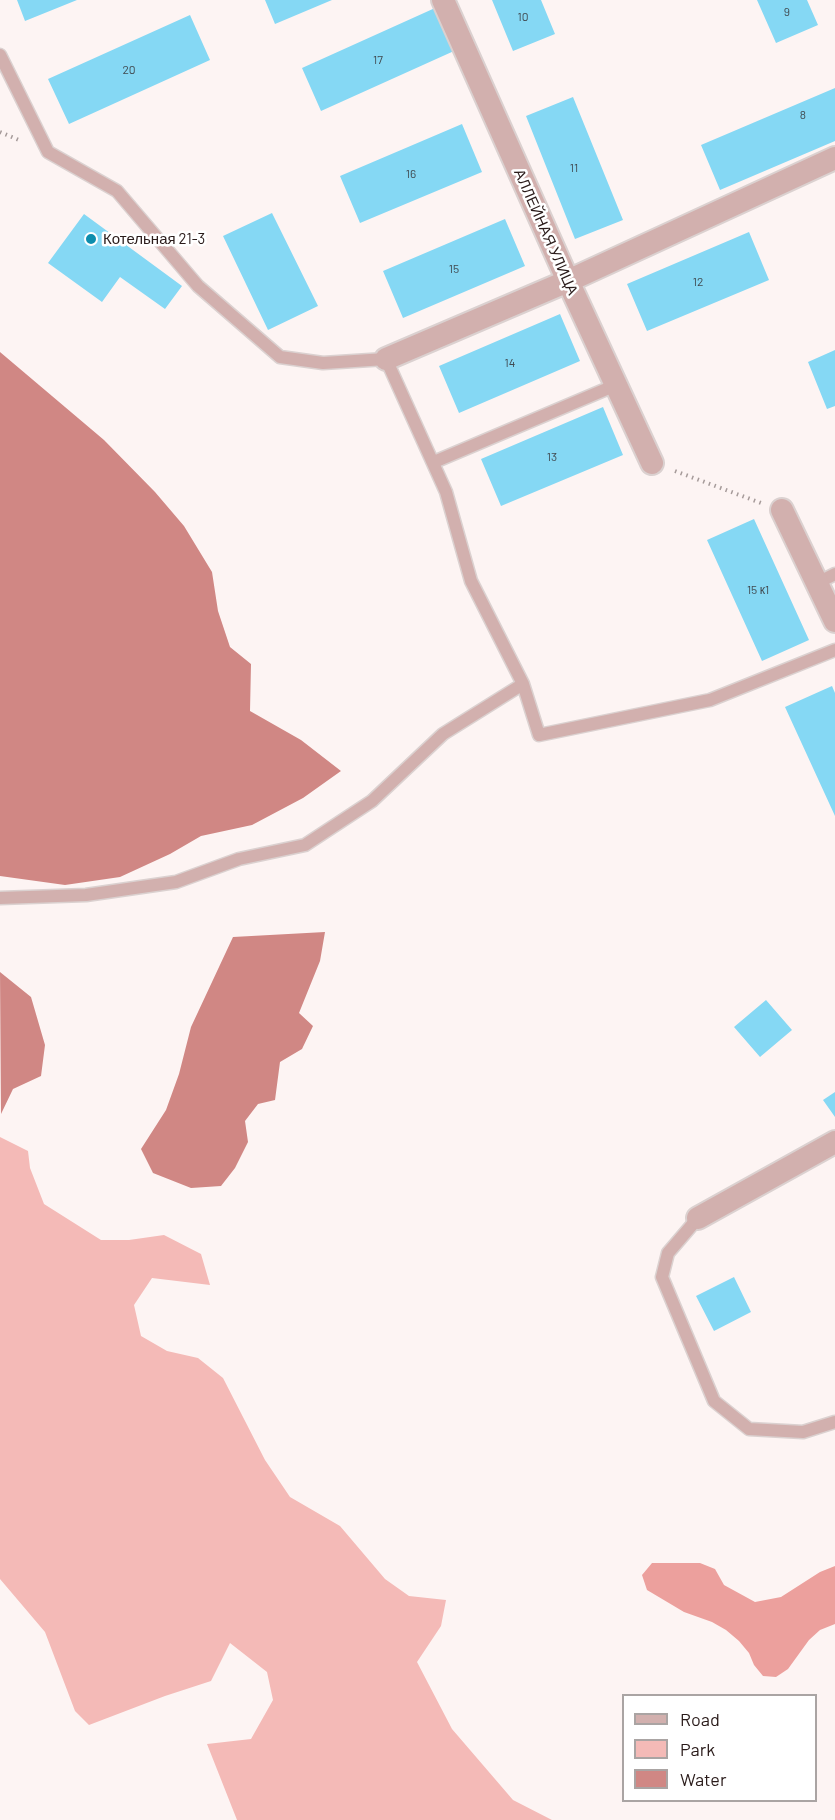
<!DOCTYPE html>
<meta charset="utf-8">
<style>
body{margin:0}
#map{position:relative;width:835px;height:1820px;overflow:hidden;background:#fdf4f3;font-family:Barlow,sans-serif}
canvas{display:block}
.legend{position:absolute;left:622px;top:1694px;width:195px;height:108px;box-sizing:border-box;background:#fff;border:2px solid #aaa4a3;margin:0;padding:8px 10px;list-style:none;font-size:18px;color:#2a1b1a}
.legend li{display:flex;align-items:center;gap:12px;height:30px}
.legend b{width:30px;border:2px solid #aaa4a3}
</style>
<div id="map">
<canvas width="835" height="1820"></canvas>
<ul class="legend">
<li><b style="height:8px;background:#d2b0ae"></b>Road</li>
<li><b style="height:16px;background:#f4bab7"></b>Park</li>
<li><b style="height:16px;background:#d08784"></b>Water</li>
</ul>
</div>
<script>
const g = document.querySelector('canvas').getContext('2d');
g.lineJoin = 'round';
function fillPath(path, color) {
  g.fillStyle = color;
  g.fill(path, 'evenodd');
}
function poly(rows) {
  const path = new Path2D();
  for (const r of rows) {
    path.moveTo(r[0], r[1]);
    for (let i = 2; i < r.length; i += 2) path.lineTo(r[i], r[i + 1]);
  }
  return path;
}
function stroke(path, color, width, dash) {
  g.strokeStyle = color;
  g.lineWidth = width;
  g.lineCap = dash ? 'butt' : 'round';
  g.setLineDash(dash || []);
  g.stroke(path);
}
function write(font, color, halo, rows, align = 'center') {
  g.font = font + ' Barlow,sans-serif';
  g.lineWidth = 5;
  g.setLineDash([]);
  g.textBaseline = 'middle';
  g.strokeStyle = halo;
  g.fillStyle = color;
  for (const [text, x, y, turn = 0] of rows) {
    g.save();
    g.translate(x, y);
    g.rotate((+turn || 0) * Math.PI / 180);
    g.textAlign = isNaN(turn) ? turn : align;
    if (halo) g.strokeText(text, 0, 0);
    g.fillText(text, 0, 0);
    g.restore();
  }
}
const green = poly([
 [0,1137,28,1151,30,1168,44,1204,101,1240,129,1240,164,1235,201,1254,210,1285,152,1278,134,1305,141,1336,167,1351,198,1358,223,1378,265,1460,290,1497,340,1526,385,1579,409,1596,446,1600,441,1626,417,1662,452,1729,513,1800,552,1820,237,1820,207,1744,251,1739,273,1700,267,1672,230,1643,211,1681,165,1696,89,1725,75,1711,45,1632,0,1579]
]);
const forest = poly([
 [652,1563,700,1563,715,1569,724,1585,755,1602,781,1597,820,1572,835,1566,835,1624,820,1630,809,1640,788,1669,776,1677,763,1676,754,1665,749,1653,739,1641,726,1630,712,1622,684,1612,647,1590,642,1575]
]);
const water = poly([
 [0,352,104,440,155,492,184,526,212,572,218,611,230,647,251,664,250,711,301,740,341,771,303,798,252,825,201,836,170,854,120,877,65,885,0,876],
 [325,932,320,961,299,1013,313,1026,302,1049,280,1062,275,1100,258,1104,245,1121,248,1142,235,1168,221,1186,191,1188,153,1173,141,1149,166,1110,179,1074,191,1027,233,937],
 [0,972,31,997,45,1045,41,1076,13,1089,1,1114]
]);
const building = poly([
 [17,0,77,0,25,21],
 [265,0,332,0,275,24],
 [492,0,541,0,555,34,513,51],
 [757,0,807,0,818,25,776,43],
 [435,8,454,51,321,111,302,68],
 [190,15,210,60,69,124,48,79],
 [835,88,835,141,720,190,701,145],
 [573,97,623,220,575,239,526,116],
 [462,124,482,172,360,223,340,176],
 [272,213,318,306,268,330,223,236],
 [84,214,182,286,165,309,120,277,102,302,48,263],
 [505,219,525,266,403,318,383,271],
 [749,232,769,280,647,331,627,284],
 [560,314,580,361,459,413,439,366],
 [835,350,835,406,827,409,808,362],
 [603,407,623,455,501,506,481,459],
 [754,519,809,640,762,661,707,540],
 [832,686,835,693,835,816,785,707],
 [766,1000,792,1030,760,1057,734,1027],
 [835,1092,835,1117,823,1100],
 [734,1277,751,1312,714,1331,696,1296]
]);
const path = poly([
 [0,132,19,140],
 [675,471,761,503]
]);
const lane = poly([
 [0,55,48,152,117,191,198,286,280,357,323,363,386,359,446,492,471,581,523,684,443,734,372,801,305,845,239,859,176,882,86,895,0,898],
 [434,462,616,385],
 [817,583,835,574],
 [523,684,539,735,710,700,835,650],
 [698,1218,668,1253,662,1277,714,1401,749,1429,803,1432,835,1422]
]);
const street = poly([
 [443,0,568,281,652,463],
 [386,359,568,281,835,158],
 [782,510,835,621],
 [698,1218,835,1142]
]);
const markers = [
 [91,239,6,"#0d8dad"]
];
const numberNames = [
 ["9",787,12],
 ["10",523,17],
 ["17",378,60],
 ["20",129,70],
 ["8",803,115],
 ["11",574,168],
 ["16",411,174],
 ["15",454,269],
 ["12",698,282],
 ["14",510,363],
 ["13",552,457],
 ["15 к1",758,590]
];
const streetNames = [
 ["АЛЛЕЙНАЯ УЛИЦА",546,232,66]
];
const poiNames = [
 ["Котельная 21-3",103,239]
];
fillPath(green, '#f4bab7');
fillPath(forest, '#eca09d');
fillPath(water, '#d08784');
fillPath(building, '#85d8f4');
stroke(lane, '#dbd1d0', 15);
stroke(street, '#dbd1d0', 26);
stroke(path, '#a69b9a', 4, [1.5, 4.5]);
stroke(lane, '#d2b0ae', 12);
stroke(street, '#d2b0ae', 22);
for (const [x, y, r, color] of markers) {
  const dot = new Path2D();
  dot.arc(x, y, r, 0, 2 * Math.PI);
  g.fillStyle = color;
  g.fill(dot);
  stroke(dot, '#fff', 2);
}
write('12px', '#414a50', null, numberNames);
write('15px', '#2a1b1a', '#fff', streetNames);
write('15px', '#2a1b1a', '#fff', poiNames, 'left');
</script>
